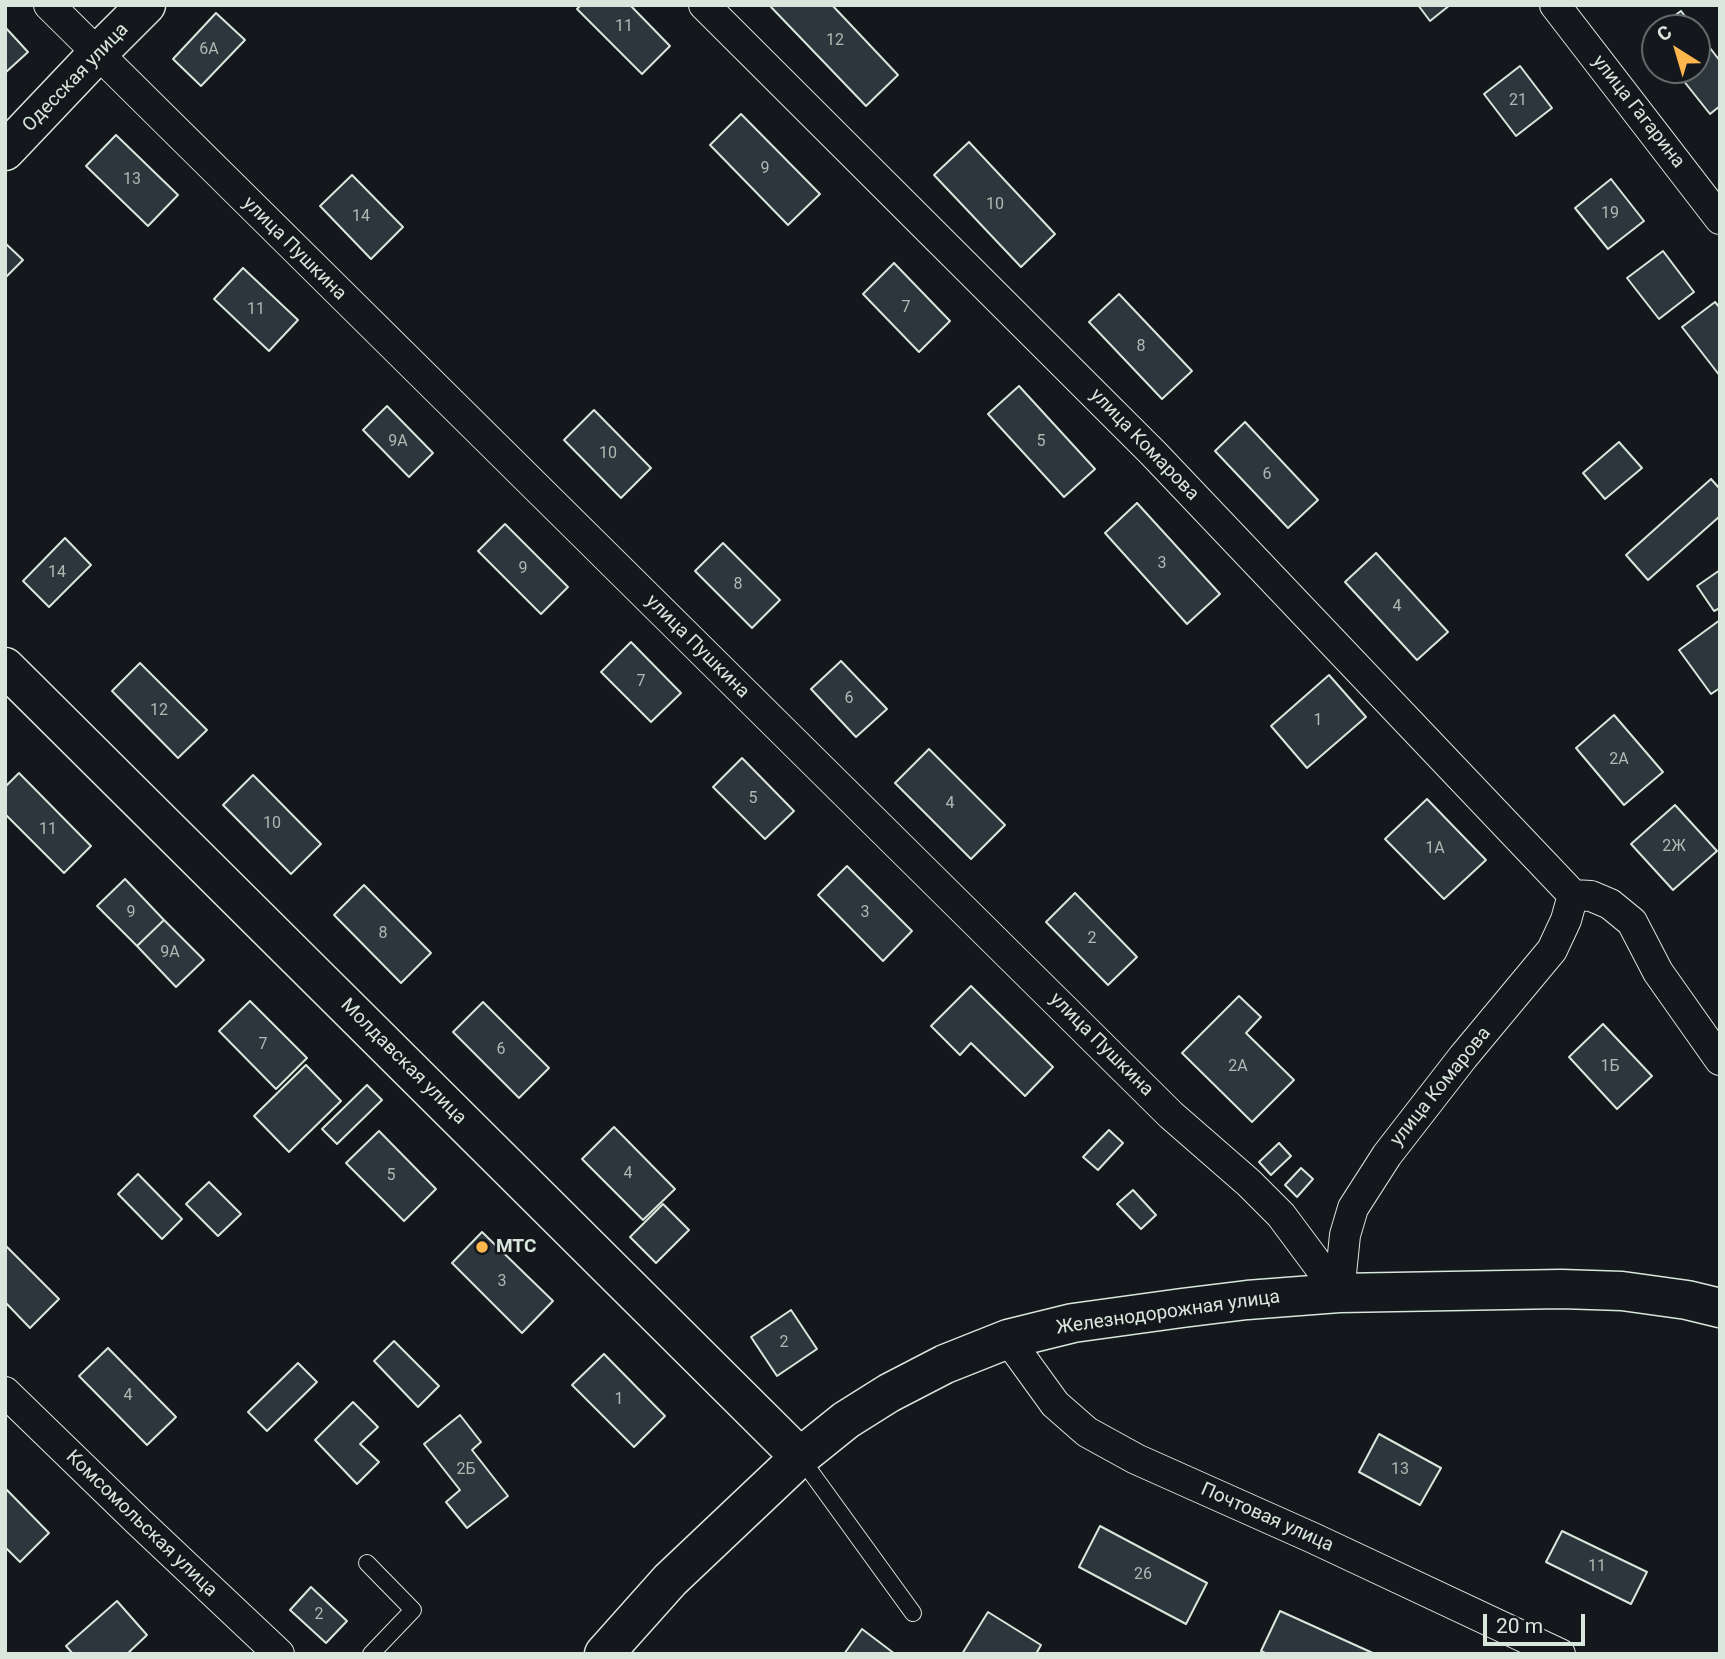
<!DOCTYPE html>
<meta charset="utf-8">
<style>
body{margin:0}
#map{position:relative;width:1725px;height:1659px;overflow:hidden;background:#14181c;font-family:Roboto,sans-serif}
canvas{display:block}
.frame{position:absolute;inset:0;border:7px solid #d8e6dc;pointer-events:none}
.north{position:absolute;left:1641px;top:14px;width:70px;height:70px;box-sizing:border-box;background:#14181c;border:2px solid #626a69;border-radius:50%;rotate:323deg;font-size:19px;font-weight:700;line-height:28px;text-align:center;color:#d8e6dc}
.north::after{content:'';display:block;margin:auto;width:24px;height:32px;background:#ffb74d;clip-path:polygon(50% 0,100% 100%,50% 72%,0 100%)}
.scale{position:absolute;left:1483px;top:1614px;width:102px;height:32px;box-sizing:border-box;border:4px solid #d8e6dc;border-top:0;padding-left:9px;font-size:21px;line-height:24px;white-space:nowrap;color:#d8e6dc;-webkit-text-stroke:5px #14181c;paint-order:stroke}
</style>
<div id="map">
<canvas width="1725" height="1659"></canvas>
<div class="frame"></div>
<div class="north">С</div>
<div class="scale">20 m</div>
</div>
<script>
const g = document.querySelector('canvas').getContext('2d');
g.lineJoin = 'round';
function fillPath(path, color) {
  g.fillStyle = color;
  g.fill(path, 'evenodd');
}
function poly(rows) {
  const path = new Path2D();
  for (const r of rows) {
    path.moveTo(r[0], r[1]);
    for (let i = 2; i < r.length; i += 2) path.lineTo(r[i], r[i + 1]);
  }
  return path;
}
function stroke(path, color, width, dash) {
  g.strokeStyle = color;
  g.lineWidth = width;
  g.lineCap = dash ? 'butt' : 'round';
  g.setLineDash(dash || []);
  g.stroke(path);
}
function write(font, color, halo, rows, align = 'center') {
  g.font = font + ' Roboto,sans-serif';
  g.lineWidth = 5;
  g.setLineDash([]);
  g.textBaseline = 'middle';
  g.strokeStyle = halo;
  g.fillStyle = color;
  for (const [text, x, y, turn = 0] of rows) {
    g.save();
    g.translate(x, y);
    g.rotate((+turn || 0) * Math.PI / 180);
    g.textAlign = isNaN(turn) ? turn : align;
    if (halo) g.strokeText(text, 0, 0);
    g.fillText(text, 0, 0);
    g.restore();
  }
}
const building = poly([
 [581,5,630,5,670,46,642,74,577,9,581,5],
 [773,5,832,5,898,75,866,106,771,7,773,5],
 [1418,5,1450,5,1430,21,1418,5],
 [1681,11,1694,28,1658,28,1681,11],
 [216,13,245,40,201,86,173,59,216,13],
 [5,27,28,52,5,73,5,27],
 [1697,31,1720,61,1720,106,1710,114,1675,70,1697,70,1697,31],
 [1520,66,1552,108,1516,136,1484,94,1520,66],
 [741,114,820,194,788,225,710,145,741,114],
 [116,135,178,195,148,226,86,166,116,135],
 [969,142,1055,234,1021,267,934,175,969,142],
 [352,175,403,227,371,259,320,206,352,175],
 [1611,179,1644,221,1608,249,1575,208,1611,179],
 [5,243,23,260,5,278,5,243],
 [1663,251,1694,292,1659,319,1627,278,1663,251],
 [894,263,950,321,919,352,863,294,894,263],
 [243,268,298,320,269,351,214,299,243,268],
 [1119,294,1192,371,1162,399,1089,322,1119,294],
 [1715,302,1720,308,1720,376,1682,327,1715,302],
 [1019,386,1095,469,1064,497,988,414,1019,386],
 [387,406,433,453,409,477,363,430,387,406],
 [594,410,651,468,621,498,564,440,594,410],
 [1245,422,1318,500,1288,528,1215,451,1245,422],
 [1619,442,1642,468,1605,499,1583,473,1619,442],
 [1711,479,1720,489,1720,516,1648,580,1626,555,1711,479],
 [1137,503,1220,594,1187,624,1105,533,1137,503],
 [505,524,568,587,541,614,478,551,505,524],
 [65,538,91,565,49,607,23,581,65,538],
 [723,543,780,600,752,628,695,571,723,543],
 [1376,553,1448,632,1417,660,1345,582,1376,553],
 [1720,570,1720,608,1714,611,1697,586,1720,570],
 [1720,620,1720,688,1711,694,1679,650,1720,620],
 [631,642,681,693,651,722,601,672,631,642],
 [841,661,887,709,856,737,811,689,841,661],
 [140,663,207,730,178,758,112,691,140,663],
 [1329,675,1366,717,1307,768,1271,726,1329,675],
 [1614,715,1663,772,1624,805,1576,748,1614,715],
 [929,749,1005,825,971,859,895,783,929,749],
 [742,758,794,811,765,839,713,787,742,758],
 [19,773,91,846,64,873,5,814,5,787,19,773],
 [253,775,321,844,291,874,223,805,253,775],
 [1427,799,1486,860,1444,899,1385,839,1427,799],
 [1675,805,1717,851,1673,890,1631,844,1675,805],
 [847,866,912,931,883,961,818,895,847,866],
 [125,879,164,920,137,946,97,906,125,879],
 [364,885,431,953,401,983,334,915,364,885],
 [1075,893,1137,957,1108,985,1046,922,1075,893],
 [164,920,204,960,176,987,137,946,164,920],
 [971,986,1053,1067,1025,1096,971,1043,960,1055,931,1026,971,986],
 [1239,996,1261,1017,1246,1033,1294,1080,1252,1122,1182,1053,1239,996],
 [250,1001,307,1058,276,1089,219,1031,250,1001],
 [483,1002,549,1068,519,1098,453,1032,483,1002],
 [1603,1024,1652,1076,1617,1109,1569,1057,1603,1024],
 [306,1065,341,1101,289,1152,254,1116,306,1065],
 [367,1085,382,1100,337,1144,322,1129,367,1085],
 [614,1127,675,1189,643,1220,582,1159,614,1127],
 [1109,1130,1123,1143,1098,1170,1083,1157,1109,1130],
 [379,1131,436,1189,404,1221,346,1163,379,1131],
 [1279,1143,1291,1156,1271,1175,1259,1162,1279,1143],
 [1301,1168,1313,1179,1297,1197,1285,1185,1301,1168],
 [138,1174,182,1219,162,1239,118,1194,138,1174],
 [209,1182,241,1214,218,1236,186,1204,209,1182],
 [1133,1190,1156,1215,1141,1229,1117,1204,1133,1190],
 [663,1204,689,1230,656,1263,630,1237,663,1204],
 [482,1232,553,1301,522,1333,452,1263,482,1232],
 [5,1245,59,1299,30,1328,5,1302,5,1245],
 [791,1310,817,1349,777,1376,751,1337,791,1310],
 [394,1341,439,1386,418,1407,374,1361,394,1341],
 [108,1348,176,1417,147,1445,79,1376,108,1348],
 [604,1354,665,1416,634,1447,572,1385,604,1354],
 [298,1363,317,1382,267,1431,248,1412,298,1363],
 [353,1402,378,1427,360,1444,379,1462,357,1484,315,1440,353,1402],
 [460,1415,481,1442,472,1450,508,1496,467,1528,446,1502,460,1490,424,1444,460,1415],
 [1379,1434,1441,1468,1420,1505,1359,1472,1379,1434],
 [5,1488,49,1533,20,1562,5,1547,5,1488],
 [1100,1526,1207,1583,1186,1624,1079,1567,1100,1526],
 [1562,1531,1647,1572,1631,1604,1546,1562,1562,1531],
 [311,1587,347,1621,326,1643,290,1610,311,1587],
 [117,1601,147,1635,127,1654,73,1654,66,1646,117,1601],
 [1280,1611,1375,1654,1267,1654,1261,1651,1280,1611],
 [988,1612,1041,1645,1036,1654,962,1654,988,1612],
 [862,1629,895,1654,844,1654,862,1629]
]);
const lane = poly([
 [800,1457,913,1613],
 [367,1563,413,1610,371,1654]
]);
const street = poly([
 [49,5,1171,1115,1249,1183,1281,1215,1339,1293],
 [704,5,1153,453,1573,895,1566,920,1552,950,1463,1057,1387,1155,1353,1208,1345,1235,1339,1293],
 [1555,5,1720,219],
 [1573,895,1591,896,1610,904,1632,922,1658,972,1720,1060],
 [1008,1339,1055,1404,1087,1432,1136,1459,1313,1538,1560,1654],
 [5,1392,139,1522,279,1654]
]);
const secondary = poly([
 [5,151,97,54,146,5],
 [5,667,800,1457],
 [604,1654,670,1580,800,1457,846,1420,889,1393,945,1364,1008,1339,1073,1323,1182,1308,1247,1300,1339,1293,1561,1289,1622,1291,1687,1300,1720,1308]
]);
const markers = [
 [482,1247,7,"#ffb74d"]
];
const numberNames = [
 ["11",624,27],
 ["12",835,41],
 ["6А",209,50],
 ["21",1518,101],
 ["9",765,169],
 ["13",132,180],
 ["10",995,205],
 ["19",1610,214],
 ["14",361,217],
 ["7",906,308],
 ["11",256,310],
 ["8",1141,347],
 ["9А",398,442],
 ["5",1041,442],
 ["10",608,454],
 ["6",1267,475],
 ["3",1162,564],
 ["9",523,569],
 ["14",57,573],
 ["8",738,585],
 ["4",1397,607],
 ["7",641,682],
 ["6",849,699],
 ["12",159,711],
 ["1",1318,721],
 ["2А",1619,760],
 ["5",753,799],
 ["4",950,804],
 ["10",272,824],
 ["11",48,830],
 ["2Ж",1674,847],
 ["1А",1435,849],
 ["9",131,913],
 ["3",865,913],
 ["8",383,934],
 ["2",1092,939],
 ["9А",170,953],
 ["7",263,1045],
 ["6",501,1050],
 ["2А",1238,1067],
 ["1Б",1610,1067],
 ["4",628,1174],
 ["5",391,1176],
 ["3",502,1282],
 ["2",784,1343],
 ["4",128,1396],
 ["1",619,1400],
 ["2Б",466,1470],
 ["13",1400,1470],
 ["11",1597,1567],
 ["26",1143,1575],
 ["2",319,1615]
];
const streetNames = [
 ["Одесская улица",76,78,-46],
 ["улица Гагарина",1638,112,52],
 ["улица Пушкина",294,249,45],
 ["улица Комарова",1144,445,46],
 ["улица Пушкина",697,647,45],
 ["улица Пушкина",1101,1045,45],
 ["Молдавская улица",403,1062,45],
 ["улица Комарова",1441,1087,-51],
 ["Железнодорожная улица",1168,1313,-8],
 ["Почтовая улица",1267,1518,24],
 ["Комсомольская улица",141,1524,44]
];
const poiNames = [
 ["МТС",496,1247]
];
fillPath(building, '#2c363c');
stroke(building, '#d8e6dc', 2);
stroke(lane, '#d8e6dc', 18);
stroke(street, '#d8e6dc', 32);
stroke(secondary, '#d8e6dc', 41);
stroke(lane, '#14181c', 16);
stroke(street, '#14181c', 30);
stroke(secondary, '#14181c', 38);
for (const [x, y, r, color] of markers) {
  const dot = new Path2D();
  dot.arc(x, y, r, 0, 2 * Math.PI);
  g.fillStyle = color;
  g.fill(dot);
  stroke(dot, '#14181c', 2.5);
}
write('16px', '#adbab4', null, numberNames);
write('19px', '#d8e6dc', '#14181c', streetNames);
write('bold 19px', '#d8e6dc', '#14181c', poiNames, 'left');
</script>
